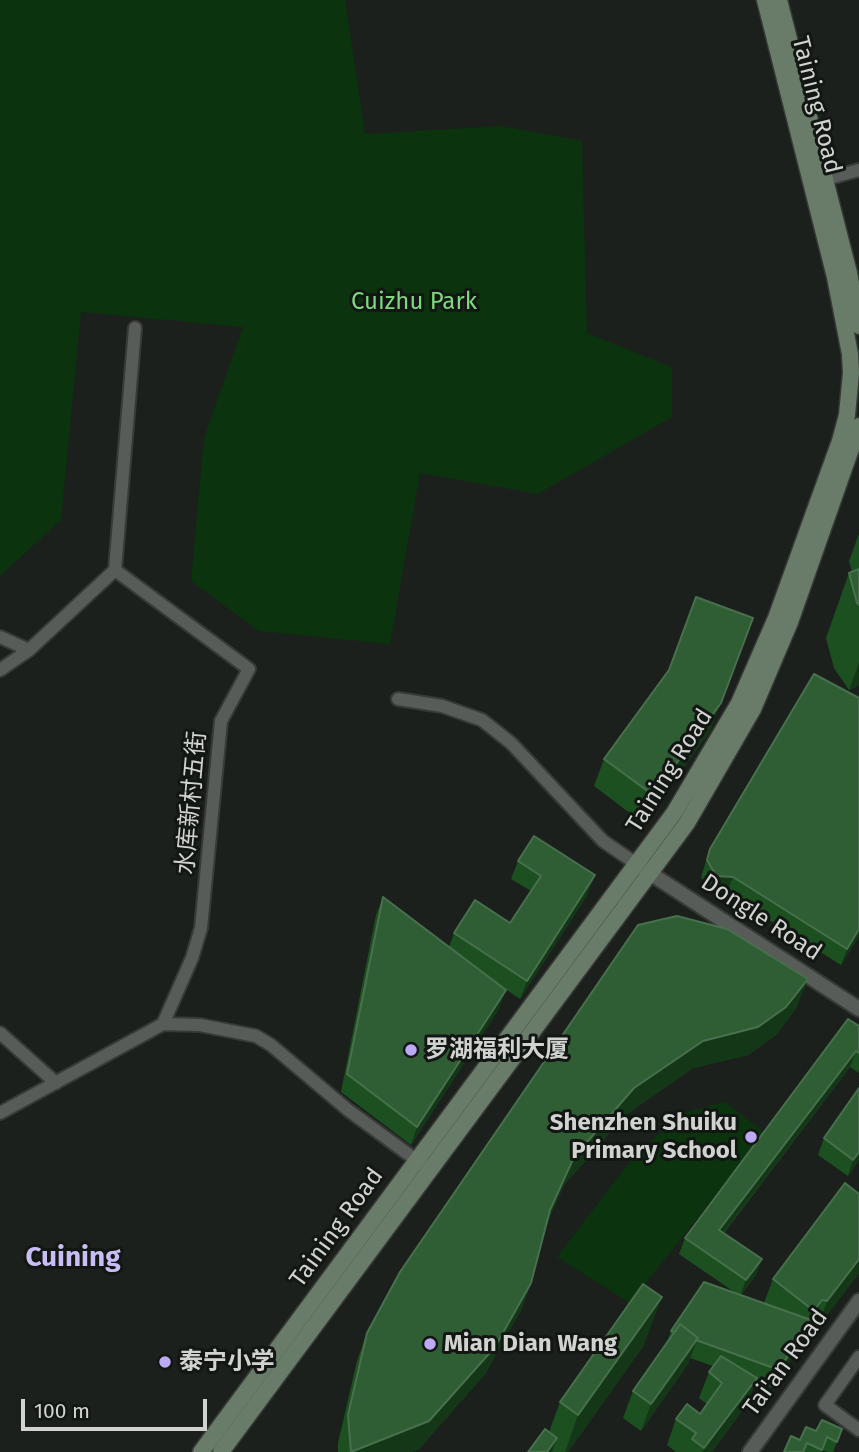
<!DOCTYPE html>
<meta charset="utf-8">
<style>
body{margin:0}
#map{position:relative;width:859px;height:1452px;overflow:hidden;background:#1c201c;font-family:"Fira Sans",sans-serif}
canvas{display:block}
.scale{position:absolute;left:21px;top:1399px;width:186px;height:32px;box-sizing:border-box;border:4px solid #d1d3d1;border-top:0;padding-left:9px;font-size:21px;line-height:24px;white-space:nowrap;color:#d1d3d1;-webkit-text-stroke:5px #131713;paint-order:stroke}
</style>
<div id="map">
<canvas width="859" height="1452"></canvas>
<div class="scale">100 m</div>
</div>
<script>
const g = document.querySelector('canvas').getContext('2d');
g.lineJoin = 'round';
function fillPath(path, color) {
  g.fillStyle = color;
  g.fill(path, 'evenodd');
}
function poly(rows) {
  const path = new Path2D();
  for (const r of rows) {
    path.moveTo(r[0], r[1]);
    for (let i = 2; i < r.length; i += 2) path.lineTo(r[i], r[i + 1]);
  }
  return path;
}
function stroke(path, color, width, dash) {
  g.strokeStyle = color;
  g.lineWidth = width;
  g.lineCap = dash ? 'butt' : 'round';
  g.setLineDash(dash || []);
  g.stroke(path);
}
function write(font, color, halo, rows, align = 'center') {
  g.font = font + ' "Fira Sans","Noto Sans SC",sans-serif';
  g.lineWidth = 6;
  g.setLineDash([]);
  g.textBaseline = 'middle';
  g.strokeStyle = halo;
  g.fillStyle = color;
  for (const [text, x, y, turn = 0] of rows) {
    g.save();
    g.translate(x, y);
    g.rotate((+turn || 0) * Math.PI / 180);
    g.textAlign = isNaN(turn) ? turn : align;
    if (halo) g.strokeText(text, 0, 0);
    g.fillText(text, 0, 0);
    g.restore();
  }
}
const green = poly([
 [0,0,345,0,365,134,501,126,582,141,587,333,672,367,672,417,538,494,420,473,390,644,259,631,191,581,204,438,243,327,81,312,61,520,0,576],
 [725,1102,765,1133,630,1303,557,1257,628,1164,679,1114]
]);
const minor = poly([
 [826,179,859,170],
 [115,570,249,669,221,721,201,928,192,958,163,1024],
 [0,637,29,650],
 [0,670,29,650,115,570,135,328],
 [398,699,442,706,482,720,511,743,603,841,638,865],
 [0,1033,56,1083],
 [0,1113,163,1024,200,1025,256,1036,271,1045,348,1110,423,1165],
 [859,1357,825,1405,859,1430]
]);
const tertiary = poly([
 [642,868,859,1009],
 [750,1452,859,1301]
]);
const secondary = poly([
 [779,0,849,273,859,326],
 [201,1452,674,813,739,703,776,618,840,441,847,415,851,373,850,354,835,277,765,0],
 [221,1452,687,823,753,709,790,622,859,426]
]);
const wall = poly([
 [859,534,859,685,849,690,834,668,826,638,849,573,852,572,849,561],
 [859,698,859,936,841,965,726,893,710,892,701,877,710,849],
 [710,731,643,823,594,786,604,759],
 [518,861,588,894,520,999,495,982,499,1009,411,1145,341,1092,376,915,383,897,449,947,454,933,510,923,531,891,511,879],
 [727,929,797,1007,776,1035,748,1055,693,1068,624,1116,564,1185,547,1223,531,1283,521,1310,485,1374,419,1449,411,1452,338,1452,338,1443,357,1361,367,1333],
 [859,1026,859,1073,850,1067,724,1233,756,1275,741,1295,764,1303,773,1279,859,1194,859,1273,818,1327,812,1326,773,1388,755,1382,747,1404,712,1452,676,1452,667,1445,676,1419,700,1414,707,1404,699,1398,709,1372,713,1366,690,1358,688,1364,641,1431,623,1418,633,1391,667,1343,671,1331,737,1294,679,1254,685,1238],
 [859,1088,859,1160,848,1176,818,1155,824,1138],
 [644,1345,568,1452,528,1452,549,1432,560,1402],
 [842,1429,833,1452,828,1452,822,1450,821,1452,784,1452,816,1431]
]);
const shadedWall = poly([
 [753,618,710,731,643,823,653,795],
 [859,663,859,685,849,690],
 [595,875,588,894,520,999,527,981],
 [716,876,733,877,726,893,710,892],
 [859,929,859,936,841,965,847,949],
 [808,979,797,1007,776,1035,748,1055,693,1068,624,1116,564,1185,540,1238,550,1210,574,1157,634,1088,703,1041],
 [506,990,499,1009,411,1145,417,1127],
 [856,1051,850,1067,713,1246,719,1230],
 [859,1152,859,1160,848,1176,853,1160],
 [762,1259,756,1275,740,1296,746,1280],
 [859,1259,859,1273,818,1327,827,1301],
 [531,1283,521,1310,485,1374,419,1449,411,1452,352,1452],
 [662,1297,644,1345,568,1452,565,1452,578,1415],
 [822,1300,812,1326,805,1337,814,1311],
 [811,1320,805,1337,773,1388,779,1370],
 [698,1338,688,1364,641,1431,651,1404],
 [757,1378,747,1404,712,1452,703,1452,704,1448],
 [557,1438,552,1452,547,1452]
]);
const building = poly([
 [859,569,859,605,857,603,849,573,859,569],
 [696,597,753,618,721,703,653,795,604,759,669,670,696,597],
 [814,674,859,698,859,929,847,949,733,877,716,876,707,860,710,849,814,674],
 [534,836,595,875,527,981,454,933,475,900,510,923,541,876,518,861,534,836],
 [383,897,506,990,417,1127,347,1074,383,897],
 [677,916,727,929,808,979,786,1007,758,1027,703,1041,634,1088,574,1157,550,1210,531,1283,495,1347,429,1421,351,1452,348,1415,367,1333,400,1272,638,925,677,916],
 [848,1019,859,1026,859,1053,856,1051,719,1230,762,1259,746,1280,685,1238,848,1019],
 [859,1088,859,1152,853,1160,824,1138,859,1088],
 [845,1183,859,1194,859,1259,827,1301,822,1300,814,1311,773,1279,845,1183],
 [704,1282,811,1320,779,1370,696,1340,698,1338,680,1324,675,1332,671,1331,704,1282],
 [643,1284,662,1297,578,1415,560,1402,643,1284],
 [680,1324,698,1338,651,1404,633,1391,680,1324],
 [721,1356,757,1378,704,1448,692,1439,696,1433,676,1419,687,1404,700,1414,722,1383,709,1372,721,1356],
 [822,1420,842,1429,837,1442,827,1437,822,1450,807,1443,803,1452,784,1452,791,1436,800,1440,806,1427,816,1431,822,1420],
 [545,1429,557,1438,547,1452,528,1452,545,1429]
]);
const markers = [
 [411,1050,7,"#bcaaf6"],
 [751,1137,7,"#bcaaf6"],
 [430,1344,7,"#bcaaf6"],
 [165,1362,7,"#bcaaf6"]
];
const streetNames = [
 ["Taining Road",816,105,76],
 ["Taining Road",670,771,-58],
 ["水库新村五街",192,803,-85],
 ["Dongle Road",761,918,33],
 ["Taining Road",337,1228,-54],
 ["Tai'an Road",786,1363,-54]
];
const parkNames = [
 ["Cuizhu Park",414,302]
];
const poiNames = [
 ["罗湖福利大厦",425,1050],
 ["Shenzhen Shuiku",737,1123,"right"],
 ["Primary School",737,1151,"right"],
 ["Mian Dian Wang",444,1344],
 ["泰宁小学",179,1362]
];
const quarterNames = [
 ["Cuining",73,1258]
];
fillPath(green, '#0a330e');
stroke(minor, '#373a37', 16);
stroke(tertiary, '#373a37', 18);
stroke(secondary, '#373a37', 19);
stroke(minor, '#585c58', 12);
stroke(tertiary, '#585c58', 14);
stroke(secondary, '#697c69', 16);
fillPath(wall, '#1c5021');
fillPath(shadedWall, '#143717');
fillPath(building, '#2f5e34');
stroke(building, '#48704d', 2);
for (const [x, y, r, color] of markers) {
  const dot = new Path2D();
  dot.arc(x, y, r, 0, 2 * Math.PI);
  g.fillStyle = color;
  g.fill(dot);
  stroke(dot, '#131713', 2.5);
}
write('24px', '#d1d3d1', '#131713', streetNames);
write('24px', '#7dd97f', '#131713', parkNames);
write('bold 24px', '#d1d3d1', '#131713', poiNames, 'left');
write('bold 28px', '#c9bdf6', '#131713', quarterNames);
</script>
